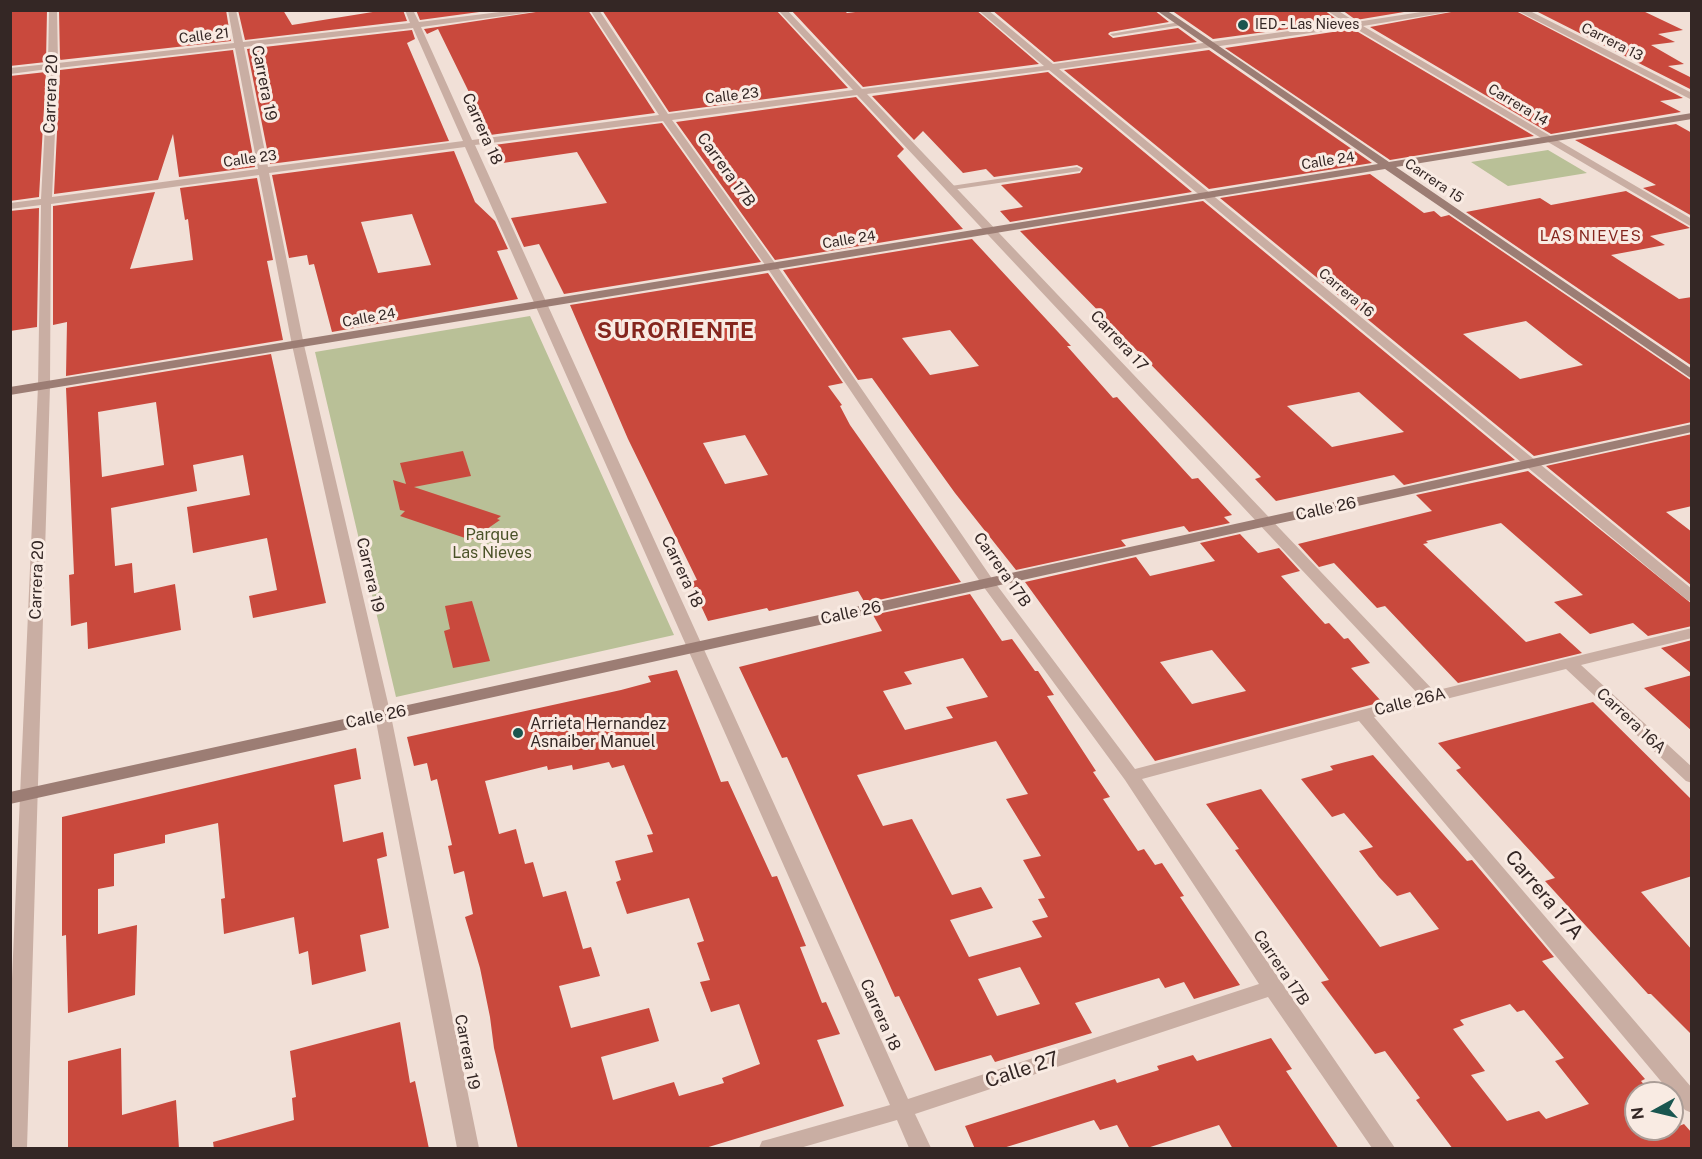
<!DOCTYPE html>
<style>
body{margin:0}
#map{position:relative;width:1702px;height:1159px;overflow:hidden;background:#f1e0d7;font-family:"Public Sans",sans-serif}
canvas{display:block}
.frame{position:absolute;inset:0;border:12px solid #342725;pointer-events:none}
.north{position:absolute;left:1624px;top:1081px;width:60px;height:60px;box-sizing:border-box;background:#f9ebe3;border:2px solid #aa9d97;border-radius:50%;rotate:262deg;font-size:16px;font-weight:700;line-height:24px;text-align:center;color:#342725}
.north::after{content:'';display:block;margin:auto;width:21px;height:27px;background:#1a5650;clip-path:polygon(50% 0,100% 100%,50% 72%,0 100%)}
</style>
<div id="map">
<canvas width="1702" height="1159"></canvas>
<div class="frame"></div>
<div class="north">N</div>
</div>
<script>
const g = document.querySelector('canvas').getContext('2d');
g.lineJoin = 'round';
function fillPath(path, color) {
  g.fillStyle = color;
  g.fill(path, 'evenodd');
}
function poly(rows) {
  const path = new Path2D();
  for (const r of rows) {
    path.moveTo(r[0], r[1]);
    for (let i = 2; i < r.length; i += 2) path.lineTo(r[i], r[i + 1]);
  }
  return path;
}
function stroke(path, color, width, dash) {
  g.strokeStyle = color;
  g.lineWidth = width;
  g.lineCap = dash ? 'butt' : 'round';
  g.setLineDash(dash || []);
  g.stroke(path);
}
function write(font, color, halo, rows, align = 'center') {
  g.font = font + ' "Public Sans",sans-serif';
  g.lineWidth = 6;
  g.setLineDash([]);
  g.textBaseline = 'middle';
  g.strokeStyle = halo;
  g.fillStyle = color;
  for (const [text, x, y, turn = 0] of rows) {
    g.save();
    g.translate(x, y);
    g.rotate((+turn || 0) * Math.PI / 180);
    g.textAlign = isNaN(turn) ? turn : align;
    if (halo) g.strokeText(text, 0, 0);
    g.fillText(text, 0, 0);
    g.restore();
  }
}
const green = poly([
 [1548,150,1587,173,1508,186,1471,162],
 [530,316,674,635,396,697,315,352]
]);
const building = poly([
 [10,10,47,10,46,62,10,66],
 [59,10,226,10,231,41,60,60],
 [238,10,283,10,292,25,385,10,403,10,407,21,245,40],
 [416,10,494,10,420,20],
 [549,10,588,10,655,113,490,135,438,29,427,34,424,29],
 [602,10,776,10,848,88,669,112],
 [791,10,844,10,847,13,872,10,976,10,1039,64,863,87],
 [992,10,1154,10,1169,22,1110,32,1108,34,1113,38,1178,28,1197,42,1054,62],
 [1171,10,1324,10,1340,22,1213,39],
 [1342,10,1416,10,1356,20],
 [1462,10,1514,10,1683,98,1660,101,1681,112,1551,134,1370,27],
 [1534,10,1641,10,1683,30,1658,34,1675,42,1651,45,1684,64,1668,66,1692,78,1692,90],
 [1353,29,1534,136,1390,160,1225,48],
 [412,30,415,39,407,43,449,141,270,164,247,49],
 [233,50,255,167,179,177,173,134,158,180,54,194,60,70],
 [1209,50,1372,163,1209,189,1064,70],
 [46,72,39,197,10,201,10,76],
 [1048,72,1192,192,1010,222,1000,211,1023,207,1001,185,1080,173,1083,168,1077,165,994,177,986,169,963,173,923,131,914,140,872,96],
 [856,97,904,149,897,156,963,229,775,260,676,122],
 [662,123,761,262,564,294,539,244,524,247,511,218,607,203,577,152,503,163,494,145],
 [1676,124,1692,133,1692,216,1643,188,1656,185,1575,140],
 [454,151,475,202,495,221,508,249,497,251,518,299,332,332,314,264,309,265,307,255,289,258,272,175],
 [412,214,431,265,378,273,361,222],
 [1370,174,1424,213,1434,211,1441,217,1449,215,1692,381,1692,422,1534,456,1220,198],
 [1526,321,1569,355,1583,365,1520,379,1463,334],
 [257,178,273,260,267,261,283,340,66,376,67,322,53,325,53,206,155,192,130,269,193,260,188,219,185,220,180,188],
 [1626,191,1690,228,1650,236,1665,245,1611,255,1679,299,1692,297,1692,366,1466,212,1540,198,1551,205],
 [1203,201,1515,460,1404,485,1394,475,1276,501,1255,479,1261,477,1020,231],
 [1359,392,1404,432,1332,447,1287,406],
 [39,208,37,327,10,331,10,211],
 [972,239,1071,346,1067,346,1113,398,1117,397,1192,479,1198,478,1232,515,1224,517,1230,523,1189,532,1184,526,1121,540,1126,546,1016,570,955,493,872,378,858,380,783,270],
 [950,330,979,366,930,375,902,338],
 [768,273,843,383,828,386,842,405,840,406,850,425,961,582,865,603,858,591,769,611,767,608,708,621,690,582,697,580,628,439,570,305],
 [745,435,768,475,725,484,703,443],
 [271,354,326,603,253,618,249,596,277,590,267,538,193,553,187,507,250,495,243,455,193,465,197,491,111,508,115,566,132,563,134,593,175,584,181,630,88,649,87,622,71,626,69,575,74,574,66,388],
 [156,402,164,465,102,477,98,412],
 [1692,434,1692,506,1666,512,1692,532,1692,586,1546,466],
 [463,451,471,476,414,487,501,516,497,519,500,520,471,540,400,516,405,511,400,510,393,480,406,484,400,463],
 [1528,471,1692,604,1692,626,1648,636,1633,623,1590,634,1554,602,1583,595,1501,523,1426,541,1428,543,1423,544,1526,642,1560,633,1582,653,1458,683,1385,606,1377,608,1334,563,1319,567,1298,544,1432,511,1416,495],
 [1240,534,1258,553,1279,548,1300,571,1281,576,1325,624,1329,623,1344,639,1348,638,1370,663,1351,668,1382,702,1155,761,1025,582,1136,557,1150,576,1215,561,1200,543],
 [1212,650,1246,691,1192,704,1160,662],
 [970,594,1002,641,1012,639,1035,671,1038,671,1054,695,1047,696,1096,771,1093,772,1110,797,1103,799,1138,851,1144,849,1155,865,1162,863,1184,896,1180,897,1240,985,1194,999,1184,982,1165,988,1159,978,1075,1003,1092,1033,995,1062,991,1055,935,1071,899,996,895,997,787,757,782,758,739,667,882,631,873,615],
 [963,658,988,697,946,707,953,718,905,730,883,691,912,684,904,672],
 [996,741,1028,794,1006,799,1041,856,1023,860,1045,898,1038,899,1048,917,1032,921,1042,937,969,957,950,920,993,908,981,887,952,895,912,819,883,826,857,775],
 [1020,967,1040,1004,997,1016,978,979],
 [472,601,490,661,453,668,444,631,450,629,445,606],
 [1692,640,1692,674,1661,648],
 [677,670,721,782,728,781,772,877,777,876,806,946,800,947,822,1003,826,1002,840,1034,817,1040,844,1106,702,1149,518,1149,494,1048,490,1017,480,968,465,917,473,914,464,871,454,874,448,846,452,845,437,779,431,781,427,763,414,766,407,737,621,690,651,682,648,676],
 [609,762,612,768,624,765,653,834,647,835,653,852,615,861,621,880,616,882,627,914,689,898,704,941,697,943,710,980,700,982,711,1012,739,1004,760,1064,722,1078,724,1083,679,1096,674,1082,613,1100,601,1057,659,1041,649,1008,571,1028,559,986,600,976,591,947,583,949,566,891,543,897,533,862,525,864,516,829,499,834,485,781,547,766,548,770,572,765,573,770],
 [1692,675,1692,731,1644,688],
 [1593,702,1692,800,1692,876,1641,892,1692,950,1692,1035,1651,994,1648,994,1545,881,1555,878,1456,770,1461,768,1438,743],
 [356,748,361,779,334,785,343,842,383,832,387,856,377,859,389,928,360,935,366,971,312,985,308,951,299,954,294,917,224,934,221,899,225,898,218,823,165,835,165,843,114,854,114,886,98,889,98,934,137,925,135,995,68,1013,66,935,62,936,62,817],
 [1373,755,1467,861,1472,860,1554,957,1542,961,1645,1079,1641,1081,1651,1093,1636,1093,1636,1129,1672,1129,1672,1117,1679,1126,1684,1124,1692,1133,1692,1149,1453,1149,1416,1100,1420,1098,1385,1051,1375,1054,1321,982,1329,980,1235,850,1239,849,1206,804,1261,789,1380,947,1439,929,1410,892,1397,896,1379,877,1359,851,1373,847,1344,813,1332,817,1301,779,1333,770,1330,766],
 [1510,1004,1517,1012,1524,1010,1564,1058,1555,1061,1589,1104,1546,1119,1539,1111,1507,1121,1471,1075,1485,1071,1453,1029,1464,1025,1460,1020],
 [400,1022,410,1083,415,1081,429,1149,214,1149,213,1142,294,1120,292,1098,296,1097,290,1051],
 [1271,1038,1292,1069,1286,1071,1339,1149,1233,1149,1219,1125,1144,1149,1130,1149,1117,1125,1100,1130,1094,1120,1000,1149,975,1149,965,1126,1115,1079,1117,1083,1159,1070,1157,1066,1193,1055,1197,1061],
 [121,1048,122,1115,176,1100,179,1149,68,1149,68,1061]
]);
const lane = poly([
 [1180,22,1182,23,1182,25,1113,36,1110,34,1180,22],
 [1077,167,1081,169,1080,171,951,190,947,188,951,186,1077,167]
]);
const street = poly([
 [49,10,57,10,58,63,234,43,228,10,236,10,243,42,410,23,405,10,413,10,419,22,516,10,547,10,421,27,472,140,659,115,590,10,599,10,668,114,853,90,778,10,787,10,862,89,1044,66,978,10,988,10,1053,64,1346,23,1326,10,1337,10,1356,22,1434,10,1460,10,1363,26,1692,219,1692,227,1353,27,1059,69,1692,589,1692,602,1687,600,1049,70,867,94,1434,691,1692,628,1692,638,1581,665,1692,767,1692,783,1686,781,1566,669,1374,717,1692,1088,1692,1113,1685,1110,1359,721,1142,779,1395,1148,1372,1148,1268,997,915,1114,931,1148,909,1148,897,1120,800,1148,759,1148,762,1141,770,1139,890,1105,465,147,269,173,304,345,391,716,479,1148,457,1148,375,716,292,345,259,175,51,204,50,386,27,1148,10,1148,10,1024,38,386,41,205,10,209,10,203,41,199,48,69,10,74,10,68,48,64,49,10],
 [413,28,463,141,268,167,244,47,413,28],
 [235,48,258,169,52,197,58,68,235,48],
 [857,95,1419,695,1135,769,993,580,777,266,672,120,857,95],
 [663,121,768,269,983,586,1125,780,1259,984,908,1099,475,145,663,121],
 [1516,10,1528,10,1692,93,1692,100,1516,10]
]);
const secondary = poly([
 [1156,10,1166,10,1389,162,1692,113,1692,119,1396,167,1692,369,1692,379,1385,169,10,395,10,387,1378,164,1156,10],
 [1692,424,1692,432,10,804,10,792,1692,424]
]);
const markers = [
 [1243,25,6,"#1a5650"],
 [518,733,6,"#1a5650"]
];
const farPoinames = [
 ["IED - Las Nieves",1255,25]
];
const farStreetnames = [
 ["Calle 21",204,36,-7],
 ["Carrera 13",1612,42,27],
 ["Calle 23",732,96,-7],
 ["Carrera 14",1518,105,31],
 ["Calle 23",250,159,-8],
 ["Calle 24",1328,161,-9],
 ["Carrera 15",1434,181,34],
 ["Calle 24",849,240,-9],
 ["Carrera 16",1346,293,40],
 ["Calle 24",369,318,-10]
];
const farNeighbourhoodnames = [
 ["LAS NIEVES",1591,236]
];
const streetNames = [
 ["Carrera 19",264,83,79],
 ["Carrera 20",51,94,-88],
 ["Carrera 18",482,129,66],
 ["Carrera 17B",726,170,54],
 ["Carrera 17",1119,341,47],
 ["Calle 26",1326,509,-12],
 ["Carrera 17B",1002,570,55],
 ["Carrera 18",682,572,65],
 ["Carrera 19",370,575,77],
 ["Carrera 20",37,580,-88],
 ["Calle 26",851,613,-12],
 ["Calle 26A",1410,702,-14],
 ["Calle 26",376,717,-12],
 ["Carrera 16A",1631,721,43],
 ["Carrera 17B",1281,968,56],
 ["Carrera 18",880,1015,66],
 ["Carrera 19",467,1052,79]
];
const parkNames = [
 ["Parque",492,535],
 ["Las Nieves",492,553]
];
const poiNames = [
 ["Arrieta Hernandez",530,724],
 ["Asnaiber Manuel",530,742]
];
const nearStreetnames = [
 ["Carrera 17A",1544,895,50],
 ["Calle 27",1022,1070,-18]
];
const districtNames = [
 ["SURORIENTE",676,331]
];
fillPath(green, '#b9c097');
fillPath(building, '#c9493d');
fillPath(lane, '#c9aea3');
fillPath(street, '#c9aea3');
fillPath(secondary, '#9c7d74');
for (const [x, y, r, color] of markers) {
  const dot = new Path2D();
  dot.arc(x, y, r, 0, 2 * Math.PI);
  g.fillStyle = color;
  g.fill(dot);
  stroke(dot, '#f9ebe3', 2);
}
write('14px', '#342725', '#f9ebe3', farPoinames, 'left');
write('14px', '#342725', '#f9ebe3', farStreetnames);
g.letterSpacing = '1.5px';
write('15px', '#84251d', '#f9ebe3', farNeighbourhoodnames);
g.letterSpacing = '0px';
write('16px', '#342725', '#f9ebe3', streetNames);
write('16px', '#4a5228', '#f9ebe3', parkNames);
write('16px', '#342725', '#f9ebe3', poiNames, 'left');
write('20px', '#342725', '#f9ebe3', nearStreetnames);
g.letterSpacing = '1.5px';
write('bold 22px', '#84251d', '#f9ebe3', districtNames);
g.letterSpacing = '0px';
</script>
